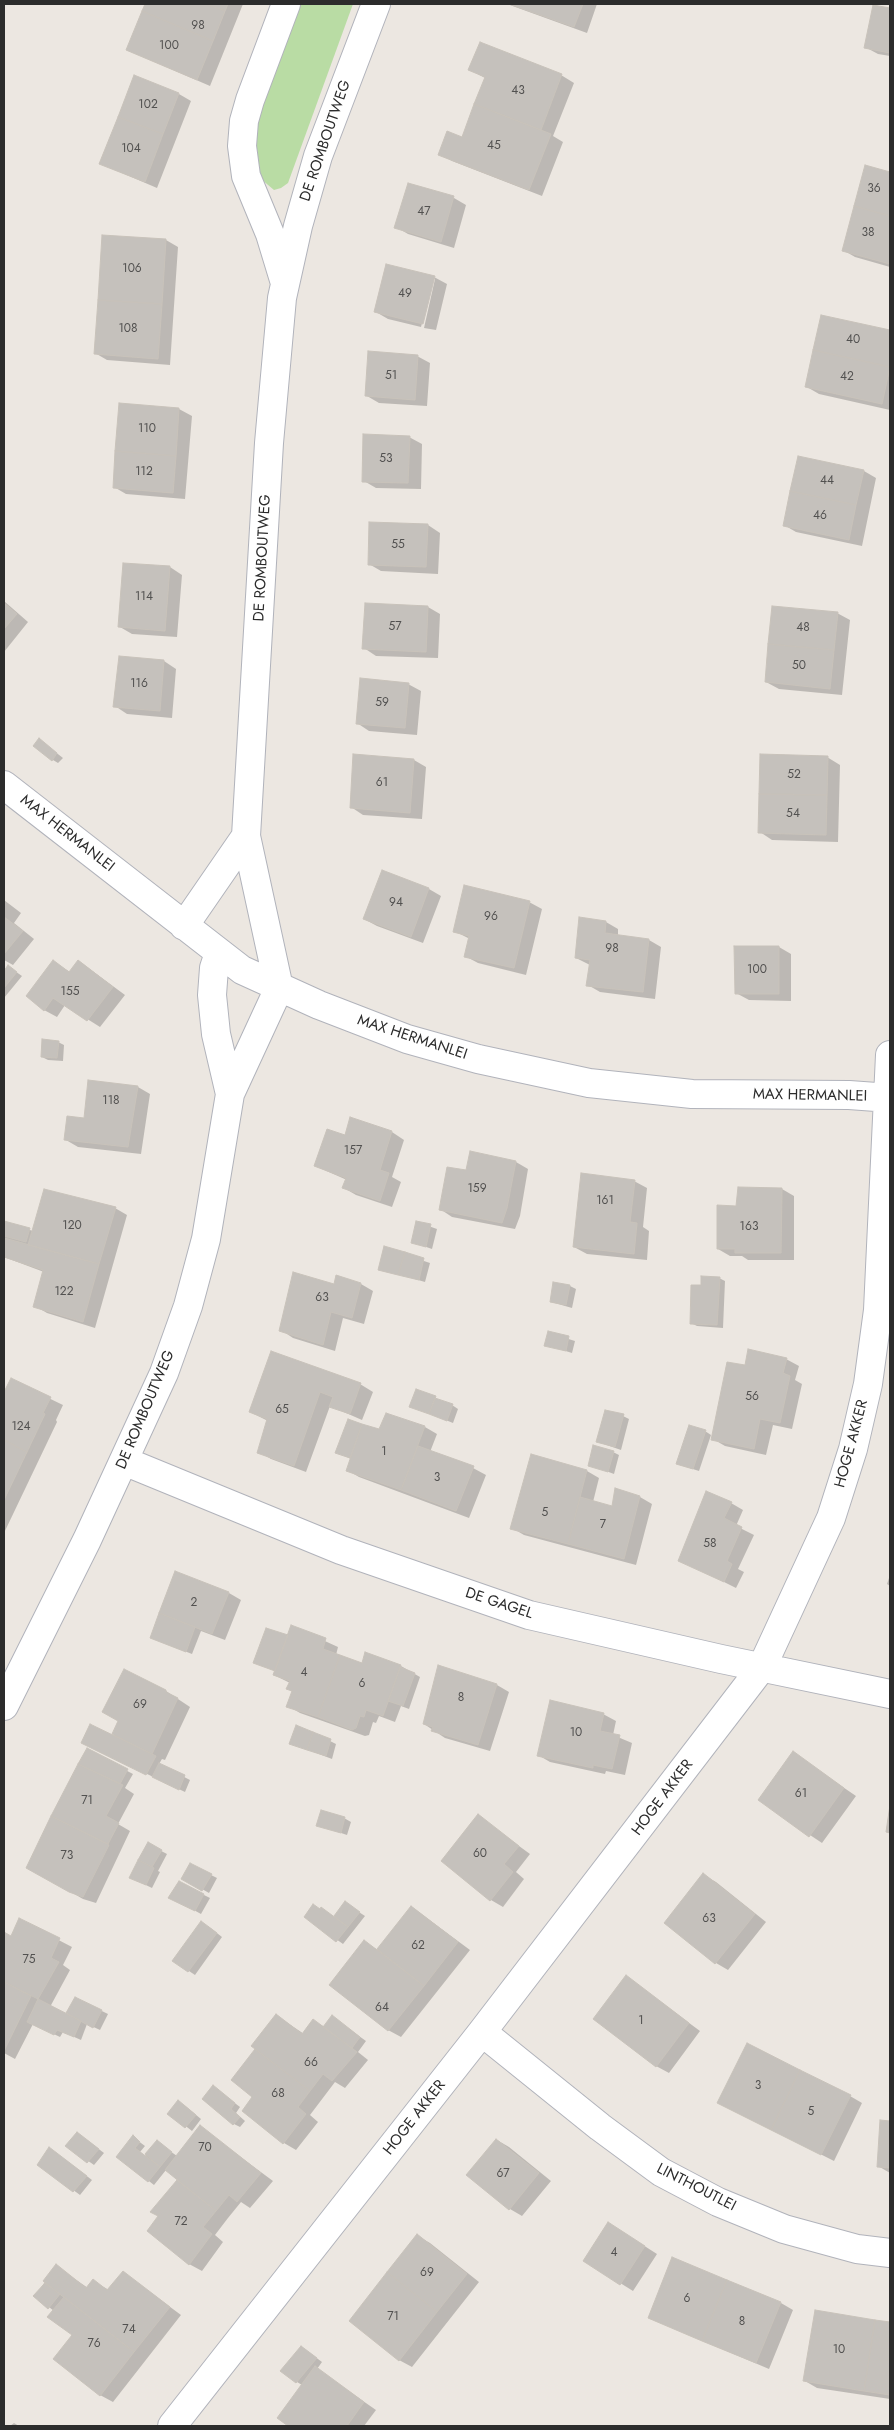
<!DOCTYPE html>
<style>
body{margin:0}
#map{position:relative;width:894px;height:2430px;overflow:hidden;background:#ece7e1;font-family:Jost,sans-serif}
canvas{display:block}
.frame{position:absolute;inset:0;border:5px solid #2c2c2c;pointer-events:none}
</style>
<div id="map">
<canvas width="894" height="2430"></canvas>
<div class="frame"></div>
</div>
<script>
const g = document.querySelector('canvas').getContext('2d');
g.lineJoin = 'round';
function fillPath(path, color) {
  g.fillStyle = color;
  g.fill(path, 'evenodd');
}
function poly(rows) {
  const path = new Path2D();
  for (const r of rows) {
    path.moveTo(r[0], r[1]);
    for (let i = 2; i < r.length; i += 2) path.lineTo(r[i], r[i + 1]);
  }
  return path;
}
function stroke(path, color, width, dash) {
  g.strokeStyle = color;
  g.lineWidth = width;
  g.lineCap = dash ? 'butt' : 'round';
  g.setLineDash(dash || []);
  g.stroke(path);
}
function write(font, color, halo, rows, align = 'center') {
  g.font = font + ' Jost,sans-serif';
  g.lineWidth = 4;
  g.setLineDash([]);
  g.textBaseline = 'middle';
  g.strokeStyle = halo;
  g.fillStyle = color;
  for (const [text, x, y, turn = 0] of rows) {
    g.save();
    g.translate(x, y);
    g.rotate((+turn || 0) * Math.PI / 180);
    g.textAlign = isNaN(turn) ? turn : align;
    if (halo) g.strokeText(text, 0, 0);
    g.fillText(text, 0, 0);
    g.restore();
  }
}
const green = poly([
 [299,4,353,4,288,183,281,188,274,190,261,179,255,134,267,90]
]);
const shadow = poly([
 [146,4,243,4,210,86,127,50],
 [507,4,597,4,587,33],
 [874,6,890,9,890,56,878,54,865,47],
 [470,70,561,75,574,83,553,136,563,142,542,196,452,161,439,154,462,138,485,78],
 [179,94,191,101,157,188,101,164],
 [866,167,890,173,890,267,855,257,843,250],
 [409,184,454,198,466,205,454,248,408,234,396,227],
 [103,236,166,240,178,247,170,365,107,360,95,353],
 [434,277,447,284,436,330,424,328,435,279,433,279,421,327,388,319,376,312],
 [822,316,890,331,890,410,819,394,807,387],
 [417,356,430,363,427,406,379,403,367,396],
 [120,404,179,409,192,416,185,499,126,494,114,487],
 [409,437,422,444,421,489,376,488,364,481],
 [799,457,864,471,876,478,862,546,796,532,784,525],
 [428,525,440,533,438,574,381,571,369,564],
 [170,567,182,575,177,637,132,634,120,627],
 [4,601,28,622,4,652],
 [428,607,440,614,438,658,376,656,364,648],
 [837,613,850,620,842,695,779,689,766,682],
 [120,657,164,661,176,669,172,718,127,714,115,706],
 [408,684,421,691,417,735,369,731,357,723],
 [40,740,63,758,58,763,53,760],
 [827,757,840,765,838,842,772,840,760,832],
 [414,760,426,767,422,819,363,815,351,807],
 [383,871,429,889,441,896,423,943,377,926,364,919],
 [4,900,21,913,14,923,34,939,13,965,4,960],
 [529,902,542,909,526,975,478,963,465,956,470,939,454,931],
 [606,922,618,929,618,936,649,940,661,947,655,999,600,992,588,985,590,965,576,958],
 [779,947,791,954,791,1001,749,1000,736,993],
 [79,961,125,995,100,1027,65,1005,57,1017,44,1010,54,962,70,972],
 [9,967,22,976,4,998,4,973],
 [58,1042,64,1045,63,1061,48,1060,42,1057],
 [138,1087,150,1094,141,1154,78,1147,66,1140,86,1120],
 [351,1118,392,1132,404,1140,392,1177,401,1182,392,1207,356,1195,344,1188,347,1180,315,1166,345,1136],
 [471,1153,516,1162,528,1169,520,1216,515,1229,452,1217,440,1209,467,1171],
 [634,1181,647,1188,643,1227,649,1231,647,1260,587,1254,574,1247],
 [782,1189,794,1196,794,1260,748,1260,742,1256,730,1256,718,1249,738,1207],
 [115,1208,127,1215,95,1328,47,1313,35,1306,44,1272,4,1257,4,1222,33,1231],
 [417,1222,437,1229,432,1249,412,1242],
 [385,1248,430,1263,425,1282,380,1269],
 [337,1277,361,1284,373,1291,364,1324,343,1318,335,1351,293,1338,281,1330,335,1285],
 [719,1278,725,1281,723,1328,697,1326,691,1323,702,1286],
 [554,1284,570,1286,576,1289,572,1308,551,1302],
 [549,1333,575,1341,572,1353,546,1345],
 [272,1353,360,1384,373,1392,362,1420,330,1406,306,1472,271,1459,259,1452,268,1421,250,1412],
 [786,1359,799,1366,795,1380,802,1384,792,1429,773,1425,766,1455,725,1446,713,1439,746,1366],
 [11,1380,63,1405,56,1420,57,1422,4,1533,4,1393],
 [452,1405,458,1409,453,1423,411,1406],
 [387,1414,425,1427,437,1434,430,1452,473,1468,486,1475,469,1518,359,1477,347,1470,351,1459,337,1452,348,1421,380,1431],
 [623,1416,629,1419,621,1450,598,1442],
 [705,1431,711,1435,699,1471,677,1464],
 [613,1452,619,1455,614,1474,590,1465],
 [587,1471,599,1478,593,1502,613,1507,616,1490,640,1497,652,1504,636,1565,524,1535,512,1528],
 [731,1503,743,1510,736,1526,754,1535,738,1569,744,1572,736,1588,680,1560],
 [176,1573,229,1593,241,1600,225,1640,201,1631,192,1654,151,1638],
 [890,1575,890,1586,887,1584],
 [292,1626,338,1647,336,1655,363,1664,401,1666,420,1677,409,1709,401,1706,395,1722,379,1716,376,1723,373,1722,369,1735,365,1736,300,1713,288,1706,293,1692,288,1689,290,1683,274,1675,276,1671,254,1662,288,1637],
 [439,1667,497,1685,509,1692,490,1751,445,1738,424,1724],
 [166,1691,190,1707,165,1760,162,1759,159,1764,190,1780,185,1792,88,1746,113,1736,120,1721],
 [603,1714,616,1721,613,1735,632,1743,625,1775,606,1771,605,1774,550,1762,538,1755],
 [330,1741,336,1744,332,1759,290,1743],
 [87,1750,133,1774,125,1788,134,1794,118,1824,130,1831,96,1903,83,1899,27,1867],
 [793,1753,856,1796,822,1843,810,1835],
 [478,1816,530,1854,516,1872,524,1879,503,1907,491,1900],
 [344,1818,351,1822,347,1835,317,1825],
 [148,1844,167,1854,158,1871,160,1872,152,1888,131,1878],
 [191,1865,217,1878,209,1893,183,1878],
 [704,1875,716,1882,766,1922,728,1970,716,1963,665,1923],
 [180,1883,210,1898,201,1914,170,1897],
 [345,1903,365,1916,343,1944,305,1917,335,1917],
 [412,1907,470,1950,401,2037,388,2030,364,1942,378,1950],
 [20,1920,72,1947,63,1965,70,1970,50,2007,67,2015,75,1998,108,2014,100,2030,87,2024,81,2040,63,2032,60,2037,33,2024,15,2059,4,2053,4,1934,11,1938],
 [208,1926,222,1937,195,1975,174,1961],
 [627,1977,700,2031,669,2073,656,2066],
 [276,2015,304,2034,313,2021,325,2027,338,2021,366,2041,358,2052,368,2060,345,2088,335,2082,310,2115,318,2122,296,2150,284,2143,254,2097,257,2048],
 [219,2091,240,2107,236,2113,245,2121,240,2127,234,2124],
 [850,2096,862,2103,834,2161,731,2109],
 [184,2105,201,2119,192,2131,169,2113],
 [882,2121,890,2122,890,2173,878,2166],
 [200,2127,273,2181,250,2208,241,2202,228,2218,215,2235,223,2242,202,2271,189,2264,159,2216,152,2212,179,2180,166,2170,154,2185,118,2157,133,2137,145,2146,140,2152,145,2156,157,2142,177,2156],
 [83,2137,104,2153,94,2165,67,2146],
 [497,2140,509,2147,551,2181,522,2216,510,2209],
 [55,2152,92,2180,80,2195,39,2165],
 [621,2231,657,2254,633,2291,585,2261],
 [418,2236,430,2243,479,2282,412,2367,399,2360],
 [673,2259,781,2303,793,2310,769,2369,649,2318],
 [56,2266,88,2288,93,2281,109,2290,123,2272,181,2315,113,2402,100,2395,74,2335,54,2311,35,2296],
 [816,2311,890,2323,890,2399,817,2388,805,2381],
 [302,2347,322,2362,317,2369,376,2410,364,2426,290,2426,278,2418,302,2385,297,2382],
 [14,2423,19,2426,10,2426]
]);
const building = poly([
 [145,4,206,4,225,11,213,41,142,11,145,4],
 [206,4,228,4,225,11,206,4],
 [509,4,583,4,574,27,509,4],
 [873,5,890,8,890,53,864,48,873,5],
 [142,11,213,41,197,80,126,50,142,11],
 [480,42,562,74,541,130,474,104,485,77,468,70,480,42],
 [134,75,179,93,163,134,118,117,134,75],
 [474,104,551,134,529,190,438,155,447,131,462,137,474,104],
 [118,117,163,134,145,182,99,164,118,117],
 [865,165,890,172,890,216,854,206,865,165],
 [408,183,454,196,441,242,394,228,408,183],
 [854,206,890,216,890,264,842,251,854,206],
 [102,235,166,239,162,304,98,300,102,235],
 [386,264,435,276,423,324,374,312,386,264],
 [98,300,162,304,158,359,94,354,98,300],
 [821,315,890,330,890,367,813,350,821,315],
 [813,350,890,367,882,404,805,387,813,350],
 [368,351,418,355,415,400,365,396,368,351],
 [119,403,179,408,176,456,115,451,119,403],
 [363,434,410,436,408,483,362,482,363,434],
 [115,451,176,456,173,493,113,488,115,451],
 [798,456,864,470,856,505,790,491,798,456],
 [790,491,856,505,849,540,783,526,790,491],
 [369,522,428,524,426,567,368,565,369,522],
 [123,563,170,566,165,631,118,627,123,563],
 [4,603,17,614,4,629,4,603],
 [365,603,428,606,426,652,362,649,365,603],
 [772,606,838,612,834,650,768,644,772,606],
 [768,644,834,650,830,689,765,682,768,644],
 [119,656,164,660,160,711,113,707,119,656],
 [360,678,409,683,405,728,356,724,360,678],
 [39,738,57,753,52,761,33,746,39,738],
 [353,754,414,759,410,813,350,808,353,754],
 [760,754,828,756,827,795,759,794,760,754],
 [759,794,827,795,826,835,758,833,759,794],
 [382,870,429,888,411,937,363,919,382,870],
 [464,885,530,901,514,968,464,957,469,936,453,932,464,885],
 [4,917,23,931,4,954,4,917],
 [579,917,606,921,605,933,649,939,643,992,586,986,590,960,575,958,579,917],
 [734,946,779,946,779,994,735,994,734,946],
 [53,960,69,972,78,960,113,987,87,1021,53,998,44,1011,26,996,53,960],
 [8,965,17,972,4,988,4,971,8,965],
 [42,1039,59,1041,57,1058,41,1057,42,1039],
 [88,1080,138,1086,128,1147,64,1140,67,1116,84,1118,88,1080],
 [350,1117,392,1131,380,1170,389,1173,380,1201,342,1188,346,1178,314,1166,327,1129,345,1135,350,1117],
 [470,1151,516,1161,507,1208,502,1223,439,1210,447,1167,466,1170,470,1151],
 [581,1173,635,1180,630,1222,637,1223,634,1254,573,1247,581,1173],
 [738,1187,782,1188,781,1253,735,1253,735,1249,717,1249,717,1205,736,1206,738,1187],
 [44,1189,116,1207,99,1264,28,1245,44,1189],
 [4,1221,30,1228,26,1242,4,1236,4,1221],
 [416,1221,431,1224,426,1247,411,1243,416,1221],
 [4,1238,99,1264,83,1322,33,1307,43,1270,4,1257,4,1238],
 [384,1246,405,1252,398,1275,378,1270,384,1246],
 [405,1252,424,1258,419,1280,398,1275,405,1252],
 [293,1272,334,1284,336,1275,361,1283,352,1318,331,1312,323,1345,279,1331,293,1272],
 [701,1276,720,1277,717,1325,690,1324,691,1285,701,1285,701,1276],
 [553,1282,570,1285,566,1305,550,1302,553,1282],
 [548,1331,569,1336,566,1351,544,1346,548,1331],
 [748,1349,787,1358,783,1373,790,1376,780,1423,760,1419,754,1449,711,1440,727,1362,745,1365,748,1349],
 [271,1351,361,1383,350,1414,329,1407,333,1397,320,1392,294,1466,257,1453,267,1419,249,1412,271,1351],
 [11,1378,51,1397,43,1413,45,1414,27,1452,4,1440,4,1392,11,1378],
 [416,1389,436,1396,429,1414,409,1407,416,1389],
 [435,1398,453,1404,447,1421,429,1414,435,1398],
 [605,1410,624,1414,615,1447,596,1442,605,1410],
 [386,1413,425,1426,401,1490,346,1471,362,1424,379,1429,386,1413],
 [348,1419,362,1424,350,1458,335,1453,348,1419],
 [689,1425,706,1430,693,1469,676,1464,689,1425],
 [4,1440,27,1452,4,1500,4,1440],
 [593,1445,614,1451,608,1472,588,1466,593,1445],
 [418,1446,474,1466,456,1511,401,1490,418,1446],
 [531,1454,587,1470,568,1544,510,1529,531,1454],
 [615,1488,640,1496,624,1559,568,1544,580,1497,612,1506,615,1488],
 [706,1491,732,1502,724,1518,742,1527,727,1561,732,1564,724,1582,678,1561,706,1491],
 [175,1571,229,1592,212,1634,159,1613,175,1571],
 [159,1613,195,1627,186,1652,150,1638,159,1613],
 [291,1625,326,1638,323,1649,340,1655,318,1717,286,1707,292,1691,286,1689,290,1681,273,1675,291,1625],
 [266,1628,288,1635,275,1671,253,1663,266,1628],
 [365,1652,401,1665,383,1716,366,1710,364,1717,360,1716,356,1728,352,1730,318,1717,340,1655,362,1663,365,1652],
 [438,1665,497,1684,478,1745,431,1731,433,1727,423,1724,438,1665],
 [400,1667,415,1673,403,1706,388,1701,400,1667],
 [124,1669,166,1690,166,1692,178,1698,152,1754,112,1734,118,1721,102,1712,124,1669],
 [550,1700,604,1713,600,1731,620,1735,612,1769,593,1765,593,1768,537,1756,550,1700],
 [90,1724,156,1756,146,1775,81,1743,90,1724],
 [296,1725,313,1732,307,1750,289,1744,296,1725],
 [313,1732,331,1739,326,1756,307,1750,313,1732],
 [87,1748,128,1769,120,1784,78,1764,87,1748],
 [793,1751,844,1788,809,1837,758,1800,793,1751],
 [159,1763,185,1775,179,1790,152,1777,159,1763],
 [78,1764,123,1785,106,1816,119,1823,108,1844,51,1816,78,1764],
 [890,1805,890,1833,886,1832,890,1805],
 [321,1810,345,1817,341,1833,316,1826,321,1810],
 [478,1814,519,1846,504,1864,513,1872,490,1901,441,1861,478,1814],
 [51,1816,109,1845,83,1897,69,1892,26,1868,51,1816],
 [148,1842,162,1850,152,1867,138,1860,148,1842],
 [138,1860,154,1868,146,1885,129,1878,138,1860],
 [190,1863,212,1874,202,1891,181,1879,190,1863],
 [703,1873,755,1914,715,1964,664,1923,703,1873],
 [179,1881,204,1894,195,1911,168,1898,179,1881],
 [345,1901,360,1912,348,1927,334,1916,345,1901],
 [313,1904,320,1909,321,1907,348,1927,336,1942,304,1917,313,1904],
 [411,1906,458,1942,424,1986,377,1949,411,1906],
 [19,1918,60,1938,51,1958,59,1962,38,1999,4,1982,4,1932,11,1936,19,1918],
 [201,1921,217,1933,188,1972,172,1961,201,1921],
 [364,1940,424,1986,388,2031,329,1985,364,1940],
 [626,1975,689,2023,656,2067,593,2019,626,1975],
 [4,1982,31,1996,4,2051,4,1982],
 [75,1997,102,2010,93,2028,66,2013,75,1997],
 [38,1999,81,2021,74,2037,57,2030,54,2035,27,2022,38,1999],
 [276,2014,302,2034,313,2019,357,2052,332,2081,323,2074,310,2091,251,2046,276,2014],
 [332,2015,360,2037,352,2048,323,2027,332,2015],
 [747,2043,800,2070,771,2130,717,2103,747,2043],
 [255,2049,310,2091,298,2107,306,2114,283,2144,242,2111,252,2097,231,2080,255,2049],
 [800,2070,851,2095,821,2155,771,2130,800,2070],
 [213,2085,235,2103,231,2109,240,2117,233,2125,202,2099,213,2085],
 [178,2100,196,2115,185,2128,167,2114,178,2100],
 [880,2120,890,2121,890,2168,877,2167,880,2120],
 [200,2125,261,2173,237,2202,229,2195,216,2211,165,2170,200,2125],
 [77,2132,99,2149,87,2163,65,2146,77,2132],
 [133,2135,140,2142,135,2148,160,2167,148,2182,116,2157,133,2135],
 [496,2139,539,2173,509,2210,466,2175,496,2139],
 [157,2140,172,2152,160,2167,145,2154,157,2140],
 [49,2147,87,2176,73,2192,37,2165,49,2147],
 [177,2180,216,2211,203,2227,212,2234,189,2265,147,2231,158,2216,150,2212,177,2180],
 [608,2222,645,2246,620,2285,583,2261,608,2222],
 [417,2234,467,2274,437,2312,387,2272,417,2234],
 [672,2257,727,2280,702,2341,648,2318,672,2257],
 [56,2264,86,2288,93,2279,107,2290,123,2271,170,2307,134,2352,43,2281,56,2264],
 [387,2272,437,2312,399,2361,349,2321,387,2272],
 [727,2280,781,2302,756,2363,702,2341,727,2280],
 [45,2283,60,2294,48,2309,33,2296,45,2283],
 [64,2297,134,2352,100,2396,53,2359,72,2335,47,2317,64,2297],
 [815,2310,875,2320,864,2391,803,2381,815,2310],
 [875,2320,890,2322,890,2395,864,2391,875,2320],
 [301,2346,317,2358,296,2383,280,2371,301,2346],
 [315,2366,364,2402,347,2426,288,2426,277,2418,315,2366]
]);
const street = poly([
 [284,280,270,234,246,176,242,146,244,121,250,100,286,4],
 [4,785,242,970,319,1005,407,1039,478,1059,589,1083,692,1094,849,1095,890,1098],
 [184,926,246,836],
 [219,953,214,968,212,995,216,1034,230,1094],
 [124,1461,341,1550,529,1615,721,1659,890,1694],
 [4,1706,87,1540,164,1373,188,1306,206,1239,230,1094,279,988,246,836,269,443,282,298,298,226,318,156,376,4],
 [482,2032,600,2127,661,2172,718,2202,784,2229,857,2249,890,2253],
 [172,2426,482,2032,762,1667,831,1518,853,1449,868,1384,878,1310,890,1055]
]);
const numberNames = [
 ["98",198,26],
 ["100",169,46],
 ["43",518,91],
 ["102",148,105],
 ["45",494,146],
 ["104",131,149],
 ["36",874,189],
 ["47",424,212],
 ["38",868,233],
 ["106",132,269],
 ["49",405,294],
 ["108",128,329],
 ["40",853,340],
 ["51",391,376],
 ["42",847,377],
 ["110",147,429],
 ["53",386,459],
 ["112",144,472],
 ["44",827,481],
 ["46",820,516],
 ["55",398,545],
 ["114",144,597],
 ["57",395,627],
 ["48",803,628],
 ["50",799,666],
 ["116",139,684],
 ["59",382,703],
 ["52",794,775],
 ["61",382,783],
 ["54",793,814],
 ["94",396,903],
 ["96",491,917],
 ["98",612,949],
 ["100",757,970],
 ["155",70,992],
 ["118",111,1101],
 ["157",353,1151],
 ["159",477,1189],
 ["161",605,1201],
 ["120",72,1226],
 ["163",749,1227],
 ["122",64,1292],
 ["63",322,1298],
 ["56",752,1397],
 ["65",282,1410],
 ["124",21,1427],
 ["1",384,1452],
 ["3",437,1478],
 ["5",545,1513],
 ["7",603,1525],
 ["58",710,1544],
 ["2",194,1603],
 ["4",304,1673],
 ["6",362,1684],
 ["8",461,1698],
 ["69",140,1705],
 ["10",576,1733],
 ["61",801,1794],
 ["71",87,1801],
 ["60",480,1854],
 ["73",67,1856],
 ["63",709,1919],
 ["62",418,1946],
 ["75",29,1960],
 ["64",382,2008],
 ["1",641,2021],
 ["66",311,2063],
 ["3",758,2086],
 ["68",278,2094],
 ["5",811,2112],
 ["70",205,2148],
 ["67",503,2174],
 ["72",181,2222],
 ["4",614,2253],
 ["69",427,2273],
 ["6",687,2299],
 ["71",393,2317],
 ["8",742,2322],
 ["74",129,2330],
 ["76",94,2344],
 ["10",839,2350]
];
const streetNames = [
 ["DE ROMBOUTWEG",326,141,-71],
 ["DE ROMBOUTWEG",263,558,-87],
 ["MAX HERMANLEI",67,834,38],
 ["MAX HERMANLEI",412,1038,18],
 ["MAX HERMANLEI",810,1096,1],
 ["DE ROMBOUTWEG",146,1410,-67],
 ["HOGE AKKER",852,1444,-75],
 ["DE GAGEL",499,1604,18],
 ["HOGE AKKER",663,1798,-53],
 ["HOGE AKKER",415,2118,-52],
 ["LINTHOUTLEI",696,2188,27]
];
fillPath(green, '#b9dca4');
fillPath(shadow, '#0003');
fillPath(building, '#c5c1bc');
stroke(building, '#c8c2ba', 1);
stroke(street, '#b1b3bb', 30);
stroke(street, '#fff', 28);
write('12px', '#525150', null, numberNames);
write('15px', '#2c2c2c', '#fff', streetNames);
</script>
